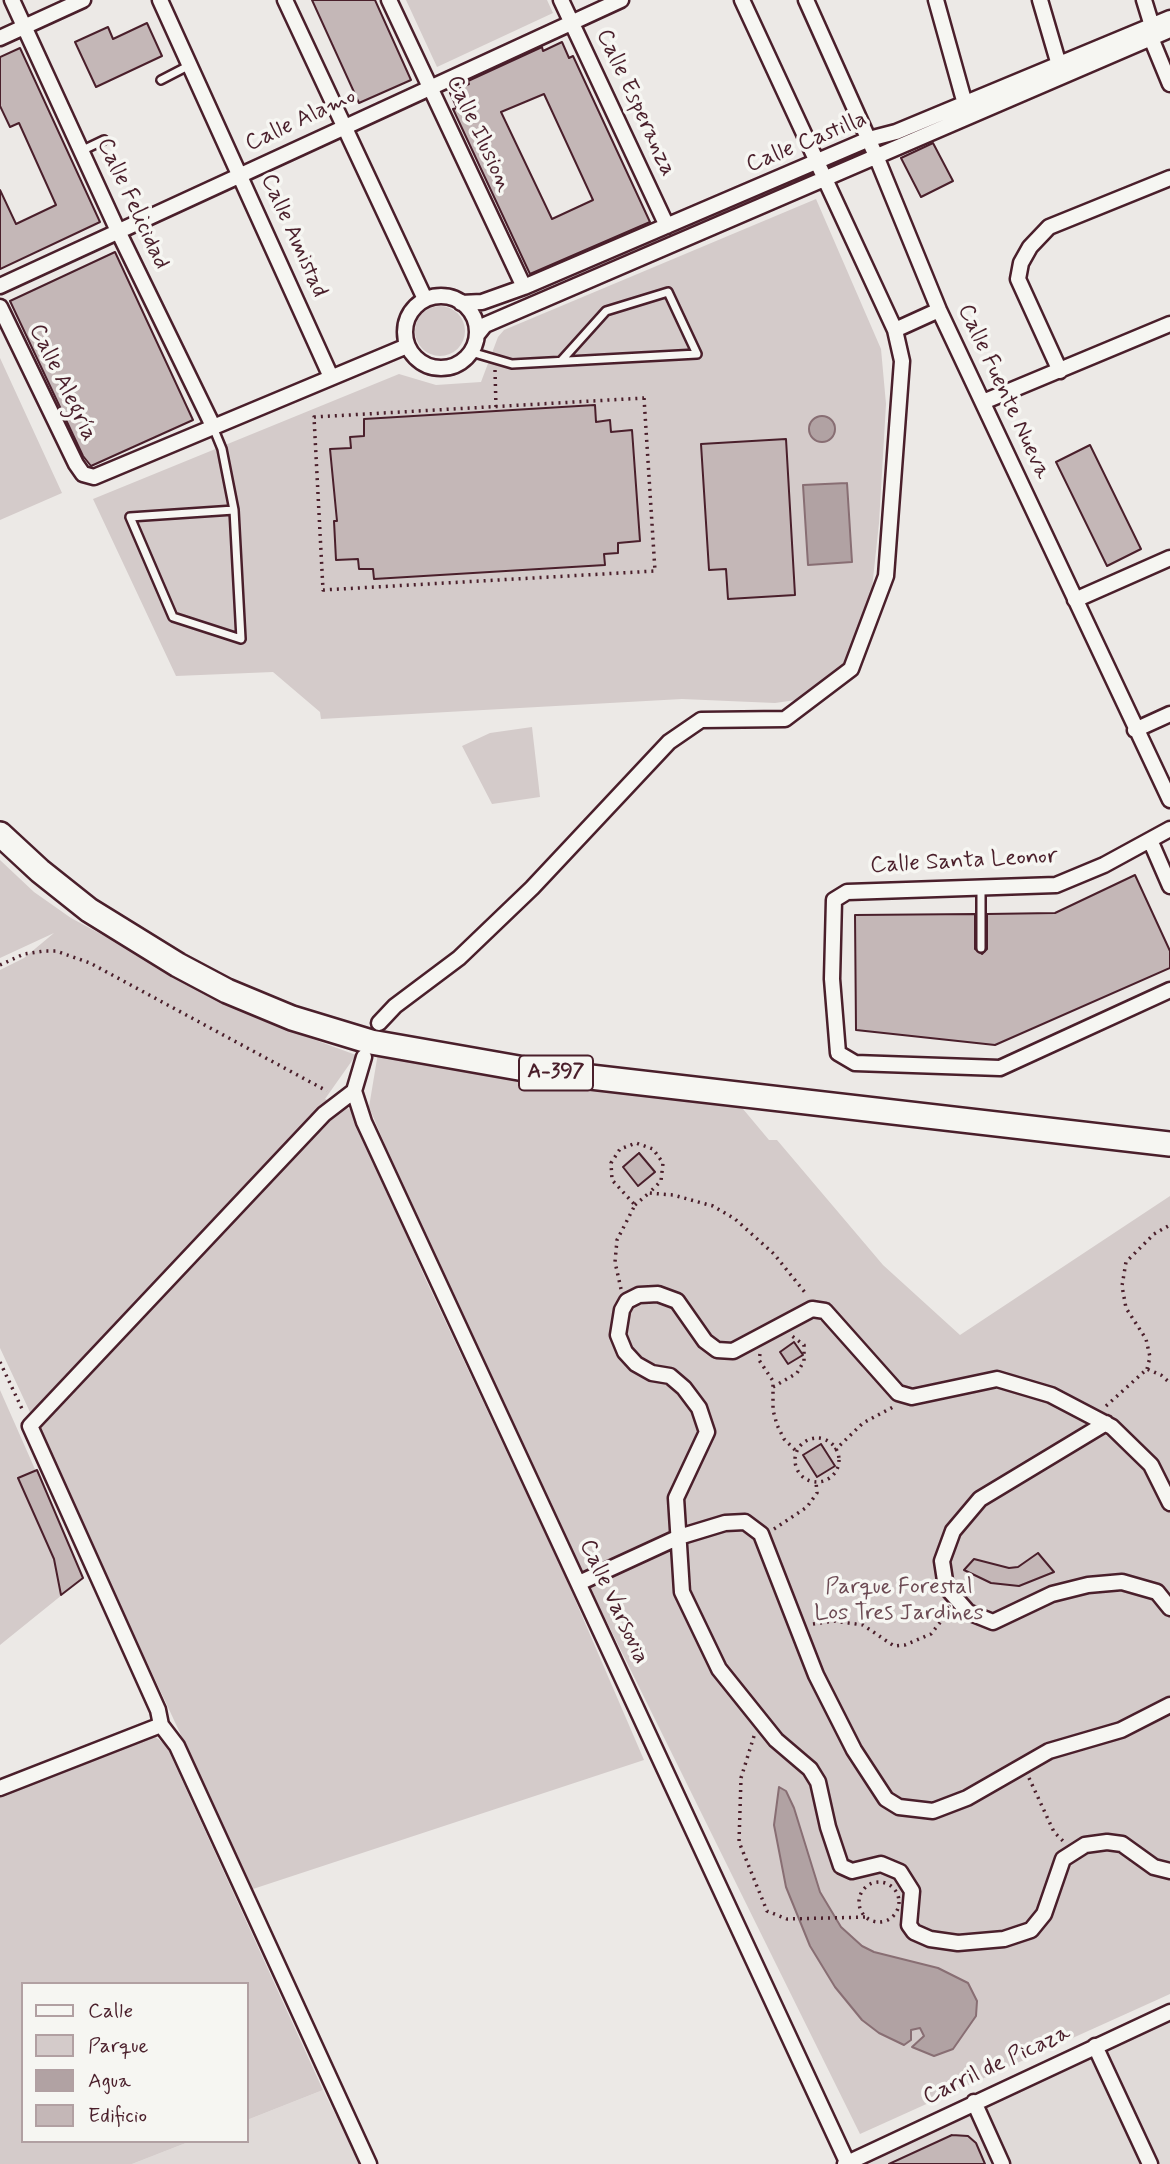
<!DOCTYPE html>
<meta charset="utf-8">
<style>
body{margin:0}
#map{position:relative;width:1170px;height:2164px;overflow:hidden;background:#ece9e6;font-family:Mynerve,sans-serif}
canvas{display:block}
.legend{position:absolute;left:21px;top:1982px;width:228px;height:161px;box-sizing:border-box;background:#f6f6f2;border:2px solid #b1a0a2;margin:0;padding:9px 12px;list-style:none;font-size:21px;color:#4a1f2b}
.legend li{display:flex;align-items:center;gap:14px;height:35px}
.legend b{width:35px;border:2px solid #b1a0a2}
</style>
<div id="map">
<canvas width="1170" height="2164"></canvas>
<ul class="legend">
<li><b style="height:9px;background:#f6f6f2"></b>Calle</li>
<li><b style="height:19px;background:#d4cbca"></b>Parque</li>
<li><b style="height:19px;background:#b1a2a3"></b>Agua</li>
<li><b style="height:19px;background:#c4b7b7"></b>Edificio</li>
</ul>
</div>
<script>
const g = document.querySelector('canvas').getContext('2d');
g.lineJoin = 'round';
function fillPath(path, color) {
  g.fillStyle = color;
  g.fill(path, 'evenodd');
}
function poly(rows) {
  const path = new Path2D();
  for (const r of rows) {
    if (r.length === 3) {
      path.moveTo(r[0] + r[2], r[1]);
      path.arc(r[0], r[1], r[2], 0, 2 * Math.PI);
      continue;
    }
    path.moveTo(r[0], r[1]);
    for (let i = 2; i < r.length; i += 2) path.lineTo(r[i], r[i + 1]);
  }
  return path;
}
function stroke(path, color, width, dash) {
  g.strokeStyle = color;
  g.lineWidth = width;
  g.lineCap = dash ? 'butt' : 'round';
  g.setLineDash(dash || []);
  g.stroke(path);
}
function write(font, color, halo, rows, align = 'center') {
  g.font = font + ' Mynerve,sans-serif';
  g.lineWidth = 7;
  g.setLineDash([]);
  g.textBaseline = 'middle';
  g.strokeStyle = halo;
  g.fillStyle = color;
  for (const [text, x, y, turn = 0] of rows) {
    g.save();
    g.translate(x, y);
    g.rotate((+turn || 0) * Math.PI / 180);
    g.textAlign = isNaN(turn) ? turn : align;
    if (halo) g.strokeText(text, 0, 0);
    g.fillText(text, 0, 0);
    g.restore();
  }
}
const built = poly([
 [1170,2012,1170,2164,848,2164],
 [323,2090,360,2164,132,2164,191,2141,247,2141,247,2120]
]);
const green = poly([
 [406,0,547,0,553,13,437,67],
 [816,199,881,349,886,404,879,523,871,598,847,664,819,687,796,700,775,703,682,699,321,719,320,712,273,672,176,676,93,499,399,374,436,385,481,382,498,337,504,330],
 [440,331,25],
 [0,358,62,493,0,520],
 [532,727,540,797,492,804,462,746,490,733],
 [0,860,34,892,71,918,261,1020,356,1055,325,1099,352,1110,425,1278,564,1574,644,1760,253,1889,0,1348,0,970,24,958,54,933,0,958],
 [378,1053,738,1103,769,1140,777,1140,883,1265,960,1335,1170,1196,1170,1994,860,2134,468,1341,369,1107],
 [0,1390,83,1578,0,1645],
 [153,1735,166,1745,323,2090,247,2120,247,1984,23,1984,23,2141,191,2141,132,2164,0,2164,0,1796]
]);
const water = poly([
 [822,429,13],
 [847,483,852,562,808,565,803,485,847,483],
 [779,1787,786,1791,794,1808,820,1892,841,1927,862,1946,874,1952,938,1968,968,1983,977,2001,976,2016,953,2049,934,2056,912,2047,924,2036,920,2028,911,2030,911,2040,904,2045,879,2033,862,2020,835,1987,810,1946,786,1887,774,1825,779,1787]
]);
const building = poly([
 [312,0,375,0,411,80,359,103,312,0],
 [147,23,162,56,96,87,75,42,108,27,113,39,147,23],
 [562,42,569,58,573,56,650,222,530,274,453,109,457,108,450,93,469,84,468,81,542,47,543,51,562,42],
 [544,94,593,200,552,219,501,112,544,94],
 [20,48,100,222,0,269,0,190,16,224,56,205,19,123,10,127,0,106,0,57,20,48],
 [933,143,953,181,921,197,901,158,933,143],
 [115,252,193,420,91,466,83,456,10,301,115,252],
 [595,405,596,422,610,420,611,432,632,430,640,541,618,543,618,553,604,554,605,565,374,579,373,569,359,569,358,559,336,560,334,521,337,521,330,449,351,448,350,437,364,436,364,419,595,405],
 [786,439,795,595,728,599,726,569,709,570,701,444,786,439],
 [1090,445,1141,549,1107,566,1056,462,1090,445],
 [1135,875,1170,951,1170,968,995,1045,856,1030,855,915,975,914,975,949,982,954,987,949,987,914,1055,913,1135,875],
 [639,1153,655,1172,638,1186,623,1167,639,1153],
 [794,1342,803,1355,788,1364,780,1352,794,1342],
 [821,1444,835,1466,817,1477,803,1455,821,1444],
 [37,1470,83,1578,61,1595,54,1559,18,1478,37,1470],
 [1038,1553,1054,1572,1019,1586,991,1583,964,1570,974,1559,1009,1568,1018,1567,1038,1553],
 [952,2135,968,2136,976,2143,985,2164,889,2164,952,2135]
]);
const path = poly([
 [495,370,496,407],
 [644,398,655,571,323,590,314,417,644,398],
 [0,965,24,954,44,951,56,951,90,963,327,1091],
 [635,1205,649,1193],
 [621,1289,615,1262,617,1240,635,1205,612,1180,611,1163,620,1149,636,1143,653,1149,663,1163,661,1181,649,1193,673,1195,713,1206,735,1219,774,1254,807,1295],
 [760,1354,759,1360,773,1381,773,1410,777,1425,784,1439,797,1452],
 [0,1362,23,1411],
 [1147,1369,1150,1357,1146,1339,1126,1308,1122,1286,1126,1262,1154,1234,1170,1225],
 [773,1387,797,1373,804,1361,804,1345,792,1336],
 [1106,1406,1147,1369,1161,1375,1170,1383],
 [817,1460,22],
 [835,1450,863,1423,893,1407],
 [774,1529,807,1507,817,1493,816,1482],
 [813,1624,834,1621,863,1625,894,1646,905,1645,931,1634,949,1611],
 [754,1736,741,1778,739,1842,767,1911,787,1919,867,1917],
 [1029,1778,1054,1832,1063,1841],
 [879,1902,20]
]);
const lane = poly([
 [161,80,190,65],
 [81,151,104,140],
 [471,352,512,364,697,354,668,292,606,311,561,361],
 [213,427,222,449,234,510,130,517,173,617,241,639,234,510],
 [981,888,981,948]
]);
const street = poly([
 [12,0,118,231,213,426],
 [160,0,331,377],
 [285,0,425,299],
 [389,0,524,287],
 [561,0,667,226],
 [806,0,876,156,939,310,1170,800],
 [936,0,965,104],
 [1040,0,1059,65],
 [1144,0,1152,26],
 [0,38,83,0],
 [1151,38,1170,84],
 [0,286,621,0],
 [441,332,36],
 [461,303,482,302,524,287,869,139,896,132,1170,18],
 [0,307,76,464,83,474,94,477,407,346],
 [895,330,939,310],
 [477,335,485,325,1170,30],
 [1060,371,1018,279,1021,263,1030,247,1049,227,1170,178],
 [983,402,1170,324],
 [1075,600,1170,558],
 [1135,730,1170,714],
 [1170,829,1104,865,1056,885,847,892,834,900,832,979,838,1053,855,1063,1000,1068,1170,990],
 [1150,840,1170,886],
 [379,1023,395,1006,459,958,532,888,669,742,701,720,785,719,851,669,886,576,902,361,895,330,742,0],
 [364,1057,354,1091,364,1122,848,2164],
 [354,1091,324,1114,30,1426,158,1710,161,1725,177,1746,369,2164],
 [1106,1423,980,1499,953,1531,942,1561,946,1587,968,1612,993,1622,1052,1594,1088,1585,1122,1582,1157,1592,1170,1608],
 [1170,1503,1151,1465,1112,1427,1051,1395,997,1379,912,1397,898,1393,825,1311,812,1309,733,1351,717,1350,705,1341,677,1301,658,1294,639,1295,627,1301,622,1310,618,1335,625,1352,636,1364,652,1373,670,1376,684,1388,699,1408,707,1432,676,1498,682,1592,719,1669,776,1740,810,1769,818,1782,828,1827,841,1866,852,1871,881,1864,900,1872,912,1891,909,1925,914,1932,930,1939,958,1943,1004,1939,1031,1930,1044,1914,1063,1859,1085,1845,1107,1842,1122,1844,1154,1867,1170,1871],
 [579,1583,679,1537,725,1523,745,1522,761,1534,816,1675,854,1750,886,1799,899,1807,933,1811,967,1798,1049,1751,1121,1730,1170,1705],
 [0,1788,161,1725],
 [1095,2046,1150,2164],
 [974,2102,1002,2164],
 [845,2164,1170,2012]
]);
const primary = poly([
 [0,834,40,871,89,910,178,965,227,991,292,1018,371,1042,530,1070,1170,1144]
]);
const shields = [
 [556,1073,74]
];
const shieldNames = [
 ["A-397",556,1073]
];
const streetNames = [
 ["Calle Esperanza",635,103,65],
 ["Calle Alamo",301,121,-25],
 ["Calle Ilusion",478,134,65],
 ["Calle Castilla",807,143,-22],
 ["Calle Felicidad",132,204,65],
 ["Calle Amistad",293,236,66],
 ["Calle Alegría",62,383,64],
 ["Calle Fuente Nueva",1003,392,65],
 ["Calle Santa Leonor",964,862,-3],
 ["Calle Varsovia",613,1602,65],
 ["Carril de Picaza",997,2066,-25]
];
const parkNames = [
 ["Parque Forestal",899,1588],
 ["Los Tres Jardines",899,1614]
];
fillPath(built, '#e0dad8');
fillPath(green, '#d4cbca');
fillPath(water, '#b1a2a3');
stroke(water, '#886e73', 2);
fillPath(building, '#c4b7b7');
stroke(building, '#4a1f2b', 2);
stroke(lane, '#4a1f2b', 12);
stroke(street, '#4a1f2b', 19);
stroke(primary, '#4a1f2b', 28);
stroke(path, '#4a1f2b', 3.5, [2, 5]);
stroke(lane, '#f6f6f2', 7);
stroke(street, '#f6f6f2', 14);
stroke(primary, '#f6f6f2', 23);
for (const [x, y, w] of shields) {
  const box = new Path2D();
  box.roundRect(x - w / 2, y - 17.5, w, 35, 5);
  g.fillStyle = '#f6f6f2';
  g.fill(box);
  stroke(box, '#4a1f2b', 2);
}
write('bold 21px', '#4a1f2b', null, shieldNames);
write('23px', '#4a1f2b', '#f6f6f2', streetNames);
write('23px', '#6c4a53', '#f6f6f2', parkNames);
</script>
